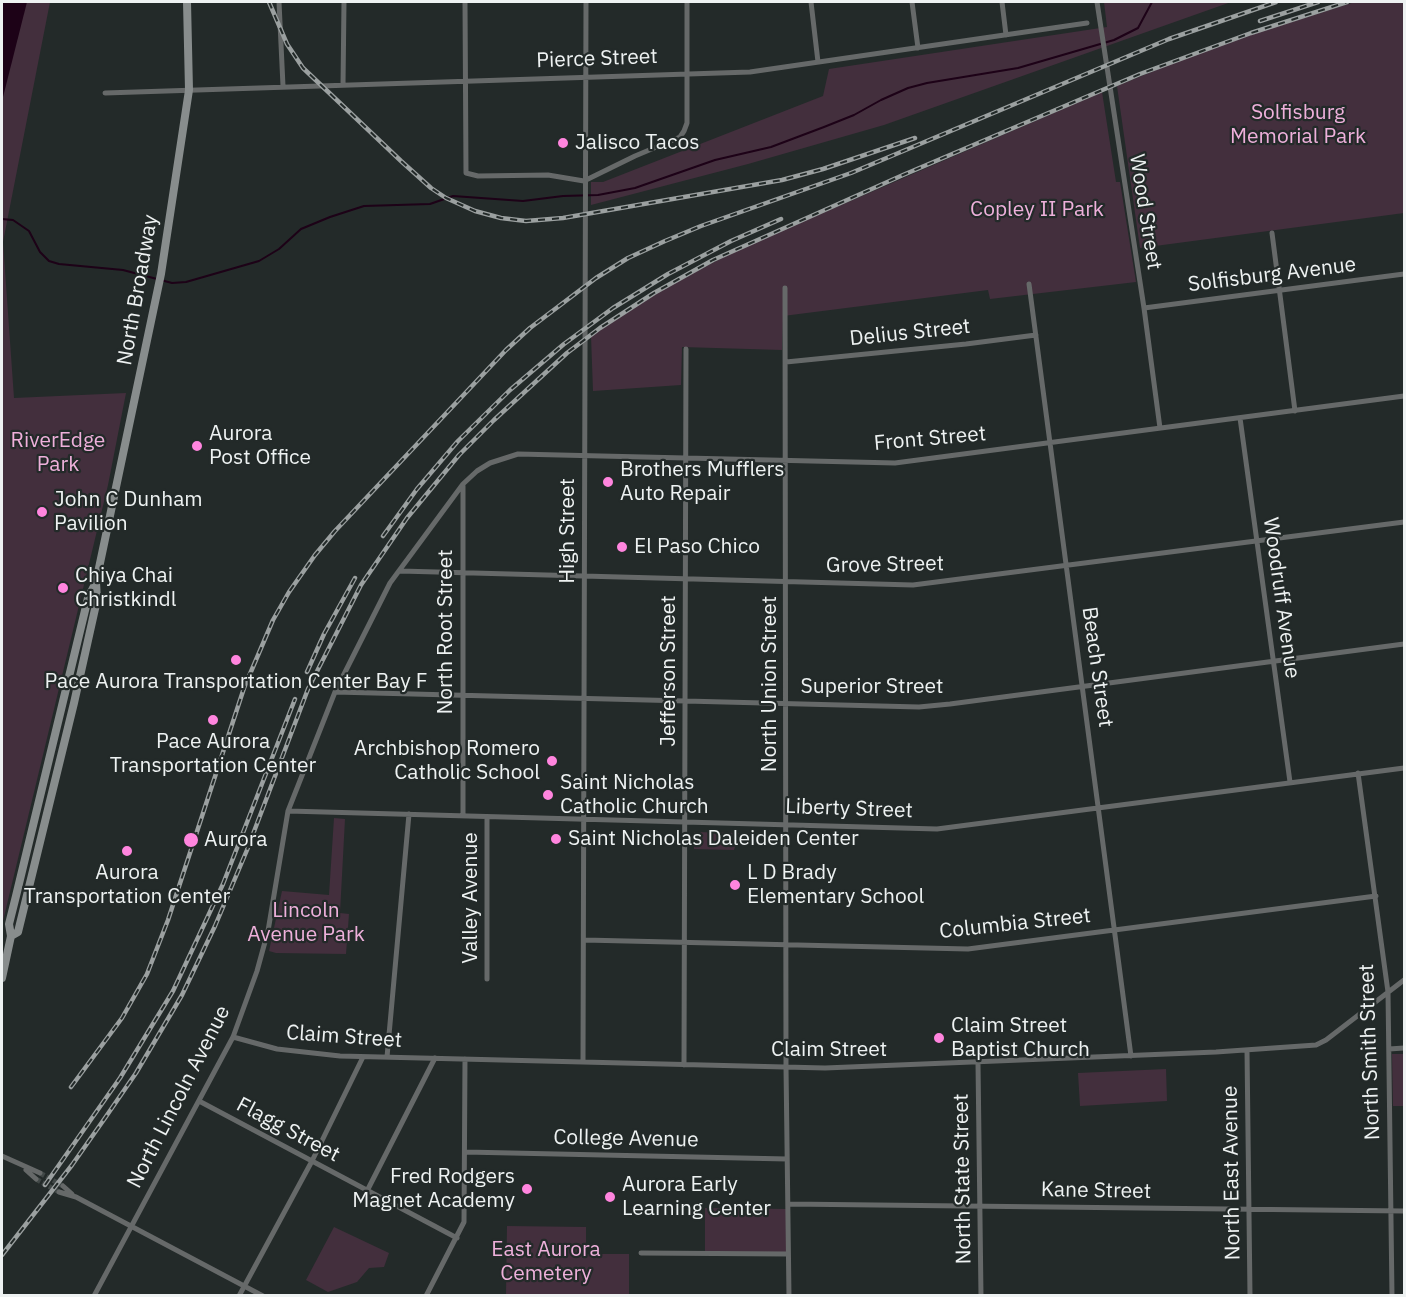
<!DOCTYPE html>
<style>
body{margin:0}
#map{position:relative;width:1406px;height:1297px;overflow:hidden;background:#232a29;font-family:"IBM Plex Sans",sans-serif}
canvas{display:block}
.frame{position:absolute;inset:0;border:3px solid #eef2f2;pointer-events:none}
</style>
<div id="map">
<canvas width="1406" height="1297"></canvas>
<div class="frame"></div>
</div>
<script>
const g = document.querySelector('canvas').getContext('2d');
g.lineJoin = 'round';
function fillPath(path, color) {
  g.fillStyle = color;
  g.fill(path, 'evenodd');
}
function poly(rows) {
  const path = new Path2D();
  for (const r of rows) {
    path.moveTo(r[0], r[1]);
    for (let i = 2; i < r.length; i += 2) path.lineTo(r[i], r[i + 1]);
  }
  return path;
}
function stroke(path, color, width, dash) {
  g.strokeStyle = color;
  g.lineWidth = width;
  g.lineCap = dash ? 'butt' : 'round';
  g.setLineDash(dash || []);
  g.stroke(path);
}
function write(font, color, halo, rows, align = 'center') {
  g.font = font + ' "IBM Plex Sans",sans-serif';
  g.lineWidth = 4.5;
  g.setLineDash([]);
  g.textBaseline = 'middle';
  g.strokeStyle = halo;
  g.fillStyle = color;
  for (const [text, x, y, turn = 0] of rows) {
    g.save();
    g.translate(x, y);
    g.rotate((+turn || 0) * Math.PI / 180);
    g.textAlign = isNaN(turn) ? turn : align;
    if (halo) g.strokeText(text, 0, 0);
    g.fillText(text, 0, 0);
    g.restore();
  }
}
const green = poly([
 [23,2,50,2,3,242,14,398,126,393,108,485,2,925,2,95],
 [1104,2,1231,2,884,125,748,164,591,205,591,182,603,182,823,96,829,69,1107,27],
 [1355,2,1404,2,1404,213,1140,248,1117,86,1178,61,1262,31],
 [1102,92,1116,182,1120,182,1136,282,990,299,988,290,783,316,782,350,682,347,681,385,593,391,591,336,665,288,735,251],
 [334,818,345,819,340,913,349,914,346,954,276,953,269,951,282,891,329,895],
 [694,832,739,833,734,850,694,849],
 [1392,1054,1404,1054,1404,1106,1393,1106],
 [1166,1069,1167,1101,1080,1106,1078,1073],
 [705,1208,788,1209,786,1253,705,1252],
 [507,1226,586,1227,586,1254,629,1254,629,1295,506,1295],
 [334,1227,389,1253,384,1267,369,1268,357,1282,328,1292,306,1280]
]);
const water = poly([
 [2,2,27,2,2,101]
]);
const stream = poly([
 [2,219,13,220,29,231,40,252,49,261,59,264,123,270,172,283,186,282,259,261,279,249,301,229,330,217,364,206,430,204,453,196,523,201,563,196,598,195,635,188,715,160,771,147,824,127,854,115,881,100,908,88,927,83,1018,68,1114,40,1138,28,1152,2]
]);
const streetTunnel = poly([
 [40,1173,63,1186],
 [36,1179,59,1192]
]);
const street = poly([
 [279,2,283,86],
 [465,2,466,173,478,176,548,175,584,181,635,156,673,140,680,137,684,131,687,123,687,2],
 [811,2,818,62],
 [912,2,918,48],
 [1002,2,1006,35],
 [1097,2,1144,308,1160,428],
 [343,85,344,2],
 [105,93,750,72,1087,23],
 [1272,233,1295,411],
 [1029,284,1131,1056],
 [785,288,786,1067,789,1296],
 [1144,308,1404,274],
 [786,362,966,344,1036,335],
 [1240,418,1290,782],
 [400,571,913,585,1404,522],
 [335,692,919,707,950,704,1404,644],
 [1358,773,1388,992,1392,1296],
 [288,811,937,829,1404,768],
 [463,816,463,486],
 [584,940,968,949,1376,896],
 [487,979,487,817],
 [233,1037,277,1049,340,1056,825,1068,1216,1052,1316,1045,1326,1040,1404,980],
 [1389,1049,1404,1048],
 [1247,1050,1250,1296],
 [387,1057,409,814],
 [583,1062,586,2],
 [978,1063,981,1296],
 [684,1065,686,349],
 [199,1101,457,1238],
 [465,1152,787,1159],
 [2,1156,40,1173],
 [26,1170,36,1179],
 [63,1186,72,1194],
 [367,1191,435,1058],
 [59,1192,76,1197,263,1296],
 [788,1204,1404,1211],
 [641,1253,788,1254],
 [94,1296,233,1037,257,971,268,931,288,811,335,692,390,583,463,484,477,471,490,463,518,454,895,463,1404,396],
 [239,1296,312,1161,363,1057],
 [426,1296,464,1222,465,1059]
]);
const secondary = poly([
 [11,936,18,932,74,703,97,600,96,582],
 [2,978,11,936,9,924,16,896,88,598,96,582,161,274,189,90,187,2]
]);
const rail = poly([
 [269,2,287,44,303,68,401,161,431,188,446,198,475,211,501,218,526,221,563,218,782,180,823,169,915,138],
 [1260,21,1318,2],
 [383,536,417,489,458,441,510,390,564,344,613,308,668,274,731,241,781,219],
 [307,672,324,634,355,578],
 [71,1087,122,1018,147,974,168,920,244,688,273,620,289,592,315,555,335,531,506,350,530,328,596,278,628,258,665,241,701,226,851,173,1169,39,1276,2],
 [45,1185,120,1078,173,991,223,884,295,699],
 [2,1255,72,1165,105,1118,136,1073,182,995,215,926,247,850,308,689,361,585,407,518,459,455,494,420,567,353,600,328,654,293,713,260,903,175,1140,74,1251,33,1347,2]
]);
const markers = [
 [563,143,6,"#ff85de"],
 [197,446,6,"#ff85de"],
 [608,482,6,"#ff85de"],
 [42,512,6,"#ff85de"],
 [622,547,6,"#ff85de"],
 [63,588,6,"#ff85de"],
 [236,660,6,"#ff85de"],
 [213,720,6,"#ff85de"],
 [552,761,6,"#ff85de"],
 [548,795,6,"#ff85de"],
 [556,839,6,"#ff85de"],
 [191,840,8,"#ff85de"],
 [127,851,6,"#ff85de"],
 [735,885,6,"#ff85de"],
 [939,1038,6,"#ff85de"],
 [527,1189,6,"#ff85de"],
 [610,1197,6,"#ff85de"]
];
const streetNames = [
 ["Pierce Street",597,59,-2],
 ["Wood Street",1145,212,81],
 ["Solfisburg Avenue",1272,275,-7],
 ["North Broadway",138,290,-80],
 ["Delius Street",910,333,-6],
 ["Front Street",930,439,-5],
 ["High Street",568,531,-90],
 ["Grove Street",885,565,-1],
 ["Woodruff Avenue",1281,598,82],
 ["North Root Street",446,632,-90],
 ["Beach Street",1097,667,82],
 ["Jefferson Street",669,671,-90],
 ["North Union Street",770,684,-90],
 ["Superior Street",872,687],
 ["Liberty Street",849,809,2],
 ["Valley Avenue",471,898,-90],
 ["Columbia Street",1015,924,-6],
 ["Claim Street",344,1037,4],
 ["Claim Street",829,1050],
 ["North Smith Street",1370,1052,-92],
 ["North Lincoln Avenue",179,1097,-63],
 ["Flagg Street",288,1130,28],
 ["College Avenue",626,1139,1],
 ["North East Avenue",1232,1173,-91],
 ["North State Street",963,1179,-91],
 ["Kane Street",1096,1191,1]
];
const parkNames = [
 ["Solfisburg",1298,113],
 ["Memorial Park",1298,137],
 ["Copley II Park",1037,210],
 ["RiverEdge",58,441],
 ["Park",58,465],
 ["Lincoln",306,911],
 ["Avenue Park",306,935],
 ["East Aurora",546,1250],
 ["Cemetery",546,1274]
];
const poiNames = [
 ["Jalisco Tacos",575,143],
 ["Aurora",209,434],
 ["Post Office",209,458],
 ["Brothers Mufflers",620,470],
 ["Auto Repair",620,494],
 ["John C Dunham",54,500],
 ["Pavilion",54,524],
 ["El Paso Chico",634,547],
 ["Chiya Chai",75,576],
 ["Christkindl",75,600],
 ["Pace Aurora Transportation Center Bay F",236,682,"center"],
 ["Pace Aurora",213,742,"center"],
 ["Transportation Center",213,766,"center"],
 ["Archbishop Romero",540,749,"right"],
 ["Catholic School",540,773,"right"],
 ["Saint Nicholas",560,783],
 ["Catholic Church",560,807],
 ["Saint Nicholas Daleiden Center",568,839],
 ["Aurora",204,840],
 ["Aurora",127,873,"center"],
 ["Transportation Center",127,897,"center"],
 ["L D Brady",747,873],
 ["Elementary School",747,897],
 ["Claim Street",951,1026],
 ["Baptist Church",951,1050],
 ["Fred Rodgers",515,1177,"right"],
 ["Magnet Academy",515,1201,"right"],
 ["Aurora Early",622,1185],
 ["Learning Center",622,1209]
];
fillPath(green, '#432f3d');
fillPath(water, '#1d0217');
stroke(stream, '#1d0217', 2);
stroke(streetTunnel, '#414847', 5, [5, 2.5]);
stroke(street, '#666969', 5);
stroke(secondary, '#888d8d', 8);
stroke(rail, '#9ba0a0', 4.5);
stroke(rail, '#232a29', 2, [7]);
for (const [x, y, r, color] of markers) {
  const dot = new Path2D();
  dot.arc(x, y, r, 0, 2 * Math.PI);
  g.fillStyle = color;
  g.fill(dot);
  stroke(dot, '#232a29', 2);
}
write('21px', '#eef2f2', '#232a29', streetNames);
write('21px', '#eeb0db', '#232a29', parkNames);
write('21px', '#eef2f2', '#232a29', poiNames, 'left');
</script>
